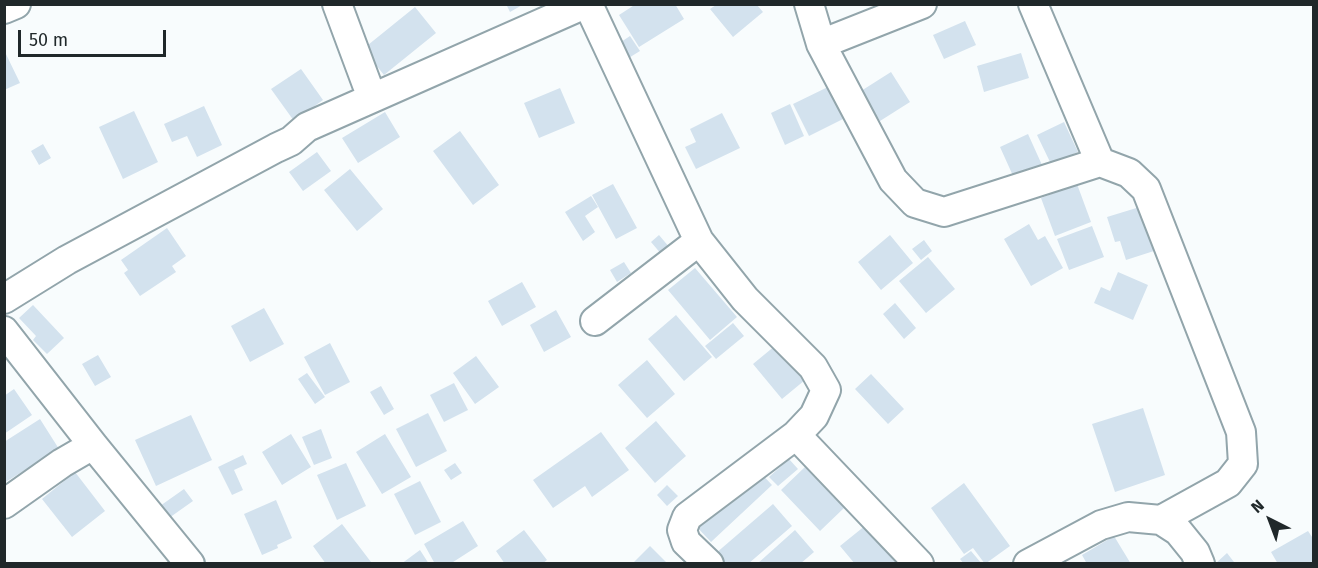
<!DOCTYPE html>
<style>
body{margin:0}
#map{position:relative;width:1318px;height:568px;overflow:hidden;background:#f8fcfd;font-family:"Fira Sans",sans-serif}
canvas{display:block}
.frame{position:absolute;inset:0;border:6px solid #20282a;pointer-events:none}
.north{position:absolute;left:1240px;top:490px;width:60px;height:60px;-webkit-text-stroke:4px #f8fcfd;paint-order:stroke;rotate:318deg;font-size:16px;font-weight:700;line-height:24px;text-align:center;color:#20282a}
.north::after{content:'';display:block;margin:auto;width:21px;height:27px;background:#20282a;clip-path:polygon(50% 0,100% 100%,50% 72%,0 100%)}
.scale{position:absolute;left:18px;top:30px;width:148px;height:27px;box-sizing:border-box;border:3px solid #20282a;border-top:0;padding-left:8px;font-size:18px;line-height:21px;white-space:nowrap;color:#20282a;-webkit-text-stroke:4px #f8fcfd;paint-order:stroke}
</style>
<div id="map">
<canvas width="1318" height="568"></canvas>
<div class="frame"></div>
<div class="north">N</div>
<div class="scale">50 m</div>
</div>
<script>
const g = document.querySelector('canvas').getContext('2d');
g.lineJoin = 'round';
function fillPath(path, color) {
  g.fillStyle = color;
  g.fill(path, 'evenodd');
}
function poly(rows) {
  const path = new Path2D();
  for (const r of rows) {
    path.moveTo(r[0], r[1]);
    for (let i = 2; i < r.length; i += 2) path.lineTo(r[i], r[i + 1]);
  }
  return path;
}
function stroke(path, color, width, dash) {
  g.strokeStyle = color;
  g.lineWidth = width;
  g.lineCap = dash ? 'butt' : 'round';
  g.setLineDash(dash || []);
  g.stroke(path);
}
const building = poly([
 [506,4,524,4,510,12],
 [636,4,675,4,684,19,639,47,619,15],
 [716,5,757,5,763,12,733,37,710,9],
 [415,7,436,33,384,75,363,49],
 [965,21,976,45,944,59,933,35],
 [630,36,640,51,627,59,618,44],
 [4,50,20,83,4,90],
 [1021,53,1029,78,984,92,977,66],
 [301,69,323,100,294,121,271,89],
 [891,72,910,102,880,121,861,91],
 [832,85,847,117,809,136,793,104],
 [560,88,575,123,539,138,524,103],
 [790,104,804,136,785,145,771,113],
 [204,106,222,145,197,157,187,136,172,142,164,124],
 [134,111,158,162,123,179,99,127],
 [385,112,400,137,358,163,342,138],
 [722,113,740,148,696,169,685,147,696,142,690,129],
 [1064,122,1078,152,1051,164,1037,135],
 [460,131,499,185,473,205,433,151],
 [1028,134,1042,165,1014,178,1000,147],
 [43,144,51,158,39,165,31,151],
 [317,152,331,171,303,191,289,172],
 [350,169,383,209,357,231,324,190],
 [613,184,637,228,616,239,592,195],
 [1077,184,1091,222,1055,236,1041,198],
 [591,196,598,207,585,216,595,232,583,241,565,212],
 [1143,206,1157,250,1126,260,1120,241,1115,242,1107,217],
 [1029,224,1038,240,1045,236,1063,268,1031,286,1004,239],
 [1092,226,1104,257,1069,270,1057,239],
 [167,228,186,256,172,266,176,272,140,296,124,273,128,270,121,260],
 [659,235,670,248,662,255,651,242],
 [890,235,913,263,881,290,858,262],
 [924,240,932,251,921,260,912,249],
 [928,257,955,289,926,313,899,281],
 [624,262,631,273,617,282,610,270],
 [695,268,737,317,710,340,668,290],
 [1118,272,1148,285,1133,320,1094,303,1101,287,1110,291],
 [522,282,536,307,502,326,488,301],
 [895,303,916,328,904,339,883,314],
 [33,305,64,338,47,354,33,340,36,336,19,318],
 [264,308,284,344,250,362,231,326],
 [556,310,571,337,544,352,530,325],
 [676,315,712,357,684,381,648,339],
 [733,323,744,336,716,359,705,346],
 [330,343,350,382,325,395,304,357],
 [776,345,805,380,782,399,753,364],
 [98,355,111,377,95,386,82,364],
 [476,356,499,387,475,404,453,373],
 [647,360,675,394,647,418,618,385],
 [307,373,325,397,315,404,298,379],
 [871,374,904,409,888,424,855,389],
 [454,383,468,410,444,422,430,395],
 [381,386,394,409,384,415,370,392],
 [14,389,32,415,4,434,4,396],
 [1143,408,1165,475,1115,492,1092,424],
 [428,413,447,451,416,467,396,429],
 [191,415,212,460,156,486,135,440],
 [40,419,59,449,4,483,4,442],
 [656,421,686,456,655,483,625,448],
 [321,429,332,458,314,465,302,437],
 [601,432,629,470,592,497,585,486,553,508,533,480],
 [291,434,311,467,282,485,262,452],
 [385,434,411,477,382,494,356,452],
 [243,455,247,464,234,470,243,490,232,495,218,467],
 [789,459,798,469,778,486,769,477],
 [346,463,366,506,337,520,317,475],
 [455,463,462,473,451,480,444,470],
 [805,467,844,508,820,531,781,490],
 [756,468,772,485,711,542,695,525],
 [75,472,105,511,72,537,42,499],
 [420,481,441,522,415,535,394,494],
 [964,483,1010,546,985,564,973,548,964,554,931,508],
 [667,485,678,496,667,506,657,495],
 [184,489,193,501,169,518,160,506],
 [276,500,292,538,277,545,278,548,262,555,244,514],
 [773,504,792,526,748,564,724,564,715,554],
 [463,521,478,546,450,564,435,564,424,544],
 [342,524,371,562,369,564,326,564,313,546],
 [866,525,898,564,855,564,840,546],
 [524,530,547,560,542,564,505,564,496,551],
 [795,530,814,552,800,564,757,564],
 [1308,531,1314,540,1314,564,1278,564,1271,552],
 [1114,536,1131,564,1087,564,1082,555],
 [650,546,668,564,632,564],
 [420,550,429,564,401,564],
 [971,551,982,564,964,564,960,559],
 [1227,553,1234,562,1232,564,1215,564]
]);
const minor = poly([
 [337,4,372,98],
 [588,4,699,241,745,299,813,367,826,390,814,416,796,435,687,517,682,530,686,542,709,564],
 [809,4,821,44,893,180,915,203,944,212,1100,162],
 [1033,4,1100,162,1129,173,1146,189,1241,432,1243,464,1228,483,1161,520],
 [4,9,16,4],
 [821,44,922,4],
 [4,299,67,260,276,148,291,141,307,127,585,4],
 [595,321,699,241],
 [4,331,93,445,190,564],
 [796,435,919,564],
 [4,504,62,463,93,445],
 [1028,564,1101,525,1128,517,1161,520,1178,531,1195,552,1200,564]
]);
fillPath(building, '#d3e2ee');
stroke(minor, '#92a5ab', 32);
stroke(minor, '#fff', 28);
</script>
